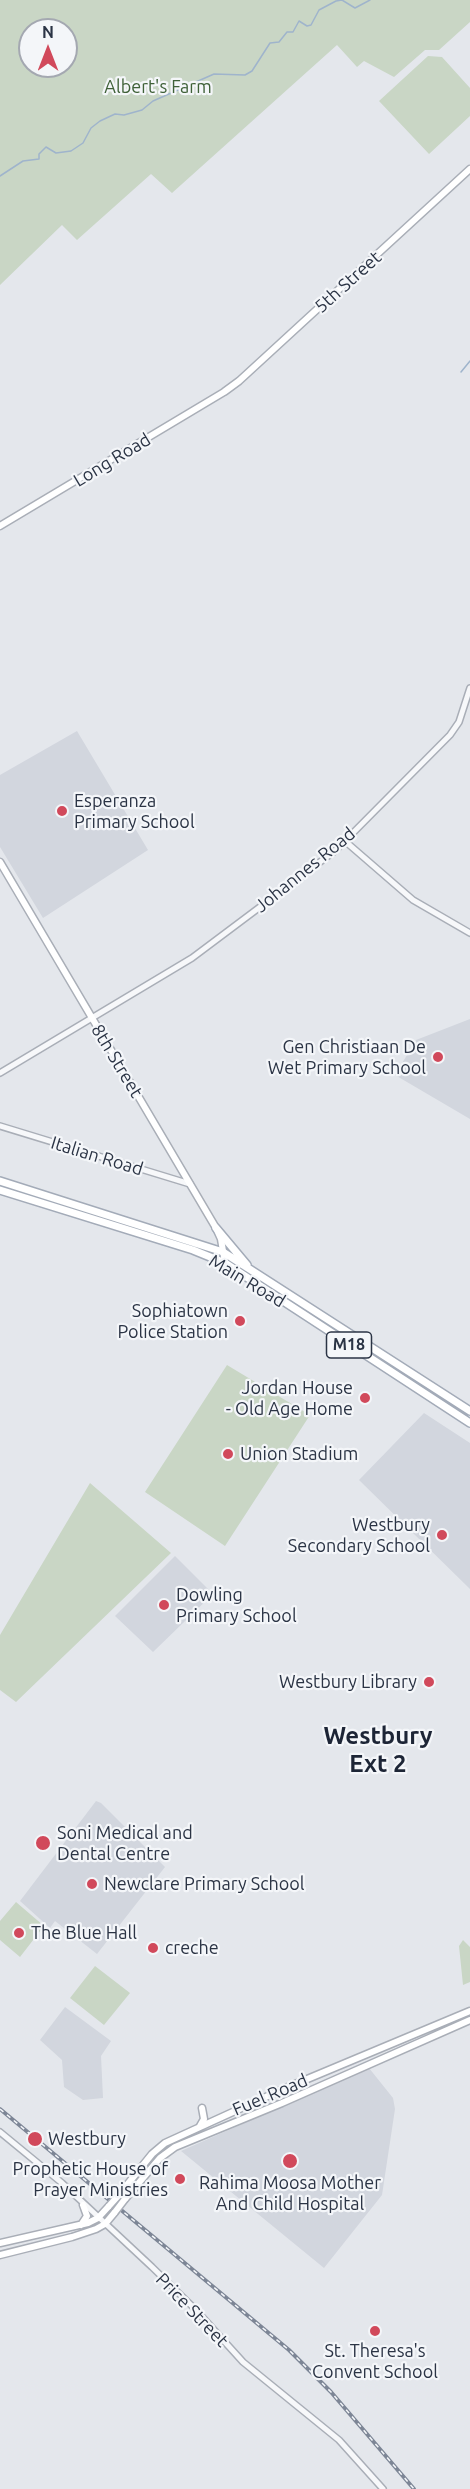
<!DOCTYPE html>
<style>
body{margin:0}
#map{position:relative;width:470px;height:2489px;overflow:hidden;background:#e4e7ec;font-family:Ubuntu,sans-serif}
canvas{display:block}
.north{position:absolute;left:18px;top:18px;width:60px;height:60px;box-sizing:border-box;background:#f4f6f9;border:2px solid #a4a8b1;border-radius:50%;rotate:0deg;font-size:16px;font-weight:700;line-height:24px;text-align:center;color:#2b3445}
.north::after{content:'';display:block;margin:auto;width:21px;height:27px;background:#d1495b;clip-path:polygon(50% 0,100% 100%,50% 72%,0 100%)}
</style>
<div id="map">
<canvas width="470" height="2489"></canvas>
<div class="north">N</div>
</div>
<script>
const g = document.querySelector('canvas').getContext('2d');
g.lineJoin = 'round';
function fillPath(path, color) {
  g.fillStyle = color;
  g.fill(path, 'evenodd');
}
function poly(rows) {
  const path = new Path2D();
  for (const r of rows) {
    path.moveTo(r[0], r[1]);
    for (let i = 2; i < r.length; i += 2) path.lineTo(r[i], r[i + 1]);
  }
  return path;
}
function stroke(path, color, width, dash) {
  g.strokeStyle = color;
  g.lineWidth = width;
  g.lineCap = dash ? 'butt' : 'round';
  g.setLineDash(dash || []);
  g.stroke(path);
}
function write(font, color, halo, rows, align = 'center') {
  g.font = font + ' Ubuntu,sans-serif';
  g.lineWidth = 4.5;
  g.setLineDash([]);
  g.textBaseline = 'middle';
  g.strokeStyle = halo;
  g.fillStyle = color;
  for (const [text, x, y, turn = 0] of rows) {
    g.save();
    g.translate(x, y);
    g.rotate((+turn || 0) * Math.PI / 180);
    g.textAlign = isNaN(turn) ? turn : align;
    if (halo) g.strokeText(text, 0, 0);
    g.fillText(text, 0, 0);
    g.restore();
  }
}
const built = poly([
 [77,731,148,850,43,918,0,847,0,775],
 [470,1019,470,1119,395,1075,416,1040],
 [424,1413,470,1443,470,1589,359,1480],
 [175,1556,213,1594,153,1652,115,1616],
 [96,1801,101,1803,165,1867,97,1954,55,1921,50,1928,20,1901],
 [65,2007,111,2041,101,2056,103,2098,83,2100,64,2087,62,2060,40,2040],
 [369,2068,393,2098,395,2109,382,2195,324,2268,181,2151]
]);
const green = poly([
 [0,0,470,0,470,22,439,50,425,50,394,77,364,61,357,67,337,45,172,193,151,174,77,240,62,225,0,285],
 [30,30,66,30,66,66,30,66],
 [428,56,442,57,470,88,470,116,429,154,379,101],
 [227,1365,310,1415,225,1546,145,1492],
 [90,1483,171,1553,16,1702,0,1690,0,1635],
 [16,1902,44,1926,20,1957,0,1940,0,1921],
 [463,1940,470,1947,470,1982,463,1985,459,1946],
 [95,1966,130,1993,104,2025,70,1998]
]);
const stream = poly([
 [0,176,23,161,39,159,39,154,46,147,56,153,71,151,83,143,91,128,100,121,115,114,124,115,142,110,153,101,214,74,245,75,252,71,270,43,279,42,287,32,293,32,299,21,307,26,311,25,319,10,336,1,342,0,355,8,370,0],
 [461,372,470,361]
]);
const tertiary = poly([
 [346,842,413,900,470,933],
 [0,1073,192,958,336,850,450,735,459,722,470,688],
 [0,1126,190,1184],
 [0,2132,62,2183,152,2267,195,2309,243,2362,339,2440,383,2489]
]);
const secondary = poly([
 [0,526,224,392,239,381,470,169],
 [0,862,216,1228,221,1239,225,1263],
 [200,2126,204,2119,202,2108],
 [118,2196,152,2154,165,2143,281,2090,470,2011],
 [125,2199,160,2158,175,2147,282,2103,470,2020],
 [81,2225,87,2216,83,2205],
 [0,2243,88,2223,98,2218,109,2206],
 [0,2255,72,2237,96,2229,105,2224,115,2212]
]);
const primary = poly([
 [0,1181,223,1252,470,1411],
 [0,1190,193,1250,225,1263,470,1423],
 [216,1228,247,1265]
]);
const rail = poly([
 [0,2109,289,2350,331,2392,414,2489]
]);
const secondaryBridge = poly([
 [109,2206,118,2196],
 [115,2212,125,2199]
]);
const markers = [
 [62,811,6,"#d1495b"],
 [438,1057,6,"#d1495b"],
 [240,1321,6,"#d1495b"],
 [365,1398,6,"#d1495b"],
 [228,1454,6,"#d1495b"],
 [442,1535,6,"#d1495b"],
 [164,1605,6,"#d1495b"],
 [429,1682,6,"#d1495b"],
 [43,1843,8,"#d1495b"],
 [92,1884,6,"#d1495b"],
 [19,1933,6,"#d1495b"],
 [153,1948,6,"#d1495b"],
 [35,2139,8,"#d1495b"],
 [290,2161,8,"#d1495b"],
 [180,2179,6,"#d1495b"],
 [375,2331,6,"#d1495b"]
];
const shields = [
 [349,1345,45]
];
const shieldNames = [
 ["M18",349,1345]
];
const parkNames = [
 ["Albert's Farm",158,87]
];
const streetNames = [
 ["5th Street",348,282,-42],
 ["Long Road",112,460,-31],
 ["Johannes Road",305,870,-39],
 ["8th Street",117,1061,59],
 ["Italian Road",97,1156,17],
 ["Main Road",247,1281,31],
 ["Fuel Road",270,2095,-23],
 ["Price Street",192,2310,46]
];
const poiNames = [
 ["Esperanza",74,801],
 ["Primary School",74,822],
 ["Gen Christiaan De",426,1047,"right"],
 ["Wet Primary School",426,1068,"right"],
 ["Sophiatown",228,1311,"right"],
 ["Police Station",228,1332,"right"],
 ["Jordan House",353,1388,"right"],
 ["- Old Age Home",353,1409,"right"],
 ["Union Stadium",240,1454],
 ["Westbury",430,1525,"right"],
 ["Secondary School",430,1546,"right"],
 ["Dowling",176,1595],
 ["Primary School",176,1616],
 ["Westbury Library",417,1682,"right"],
 ["Soni Medical and",57,1833],
 ["Dental Centre",57,1854],
 ["Newclare Primary School",104,1884],
 ["The Blue Hall",31,1933],
 ["creche",165,1948],
 ["Westbury",48,2139],
 ["Prophetic House of",168,2169,"right"],
 ["Prayer Ministries",168,2190,"right"],
 ["Rahima Moosa Mother",290,2183,"center"],
 ["And Child Hospital",290,2204,"center"],
 ["St. Theresa's",375,2351,"center"],
 ["Convent School",375,2372,"center"]
];
const districtNames = [
 ["Westbury",378,1736],
 ["Ext 2",378,1764]
];
fillPath(built, '#d2d6de');
fillPath(green, '#c9d6c5');
stroke(stream, '#9fb4cc', 1.5);
stroke(tertiary, '#a9aeb7', 8);
stroke(secondary, '#a9aeb7', 9);
stroke(primary, '#a3abb8', 10);
stroke(tertiary, '#f7f8fa', 5);
stroke(secondary, '#fff', 6);
stroke(primary, '#fff', 7);
stroke(rail, '#7d8696', 4);
stroke(rail, '#f4f6f9', 1.5, [4.5]);
stroke(secondaryBridge, '#a9aeb7', 9, []);
stroke(secondaryBridge, '#fff', 6);
for (const [x, y, r, color] of markers) {
  const dot = new Path2D();
  dot.arc(x, y, r, 0, 2 * Math.PI);
  g.fillStyle = color;
  g.fill(dot);
  stroke(dot, '#f4f6f9', 2);
}
for (const [x, y, w] of shields) {
  const box = new Path2D();
  box.roundRect(x - w / 2, y - 13, w, 26, 4.5);
  g.fillStyle = '#f4f6f9';
  g.fill(box);
  stroke(box, '#2b3445', 1.5);
}
write('bold 16px', '#2b3445', null, shieldNames);
write('18px', '#3f6138', '#f4f6f9', parkNames);
write('18px', '#2b3445', '#f4f6f9', streetNames);
write('18px', '#2b3445', '#f4f6f9', poiNames, 'left');
write('bold 24px', '#1d2536', '#f4f6f9', districtNames);
</script>
